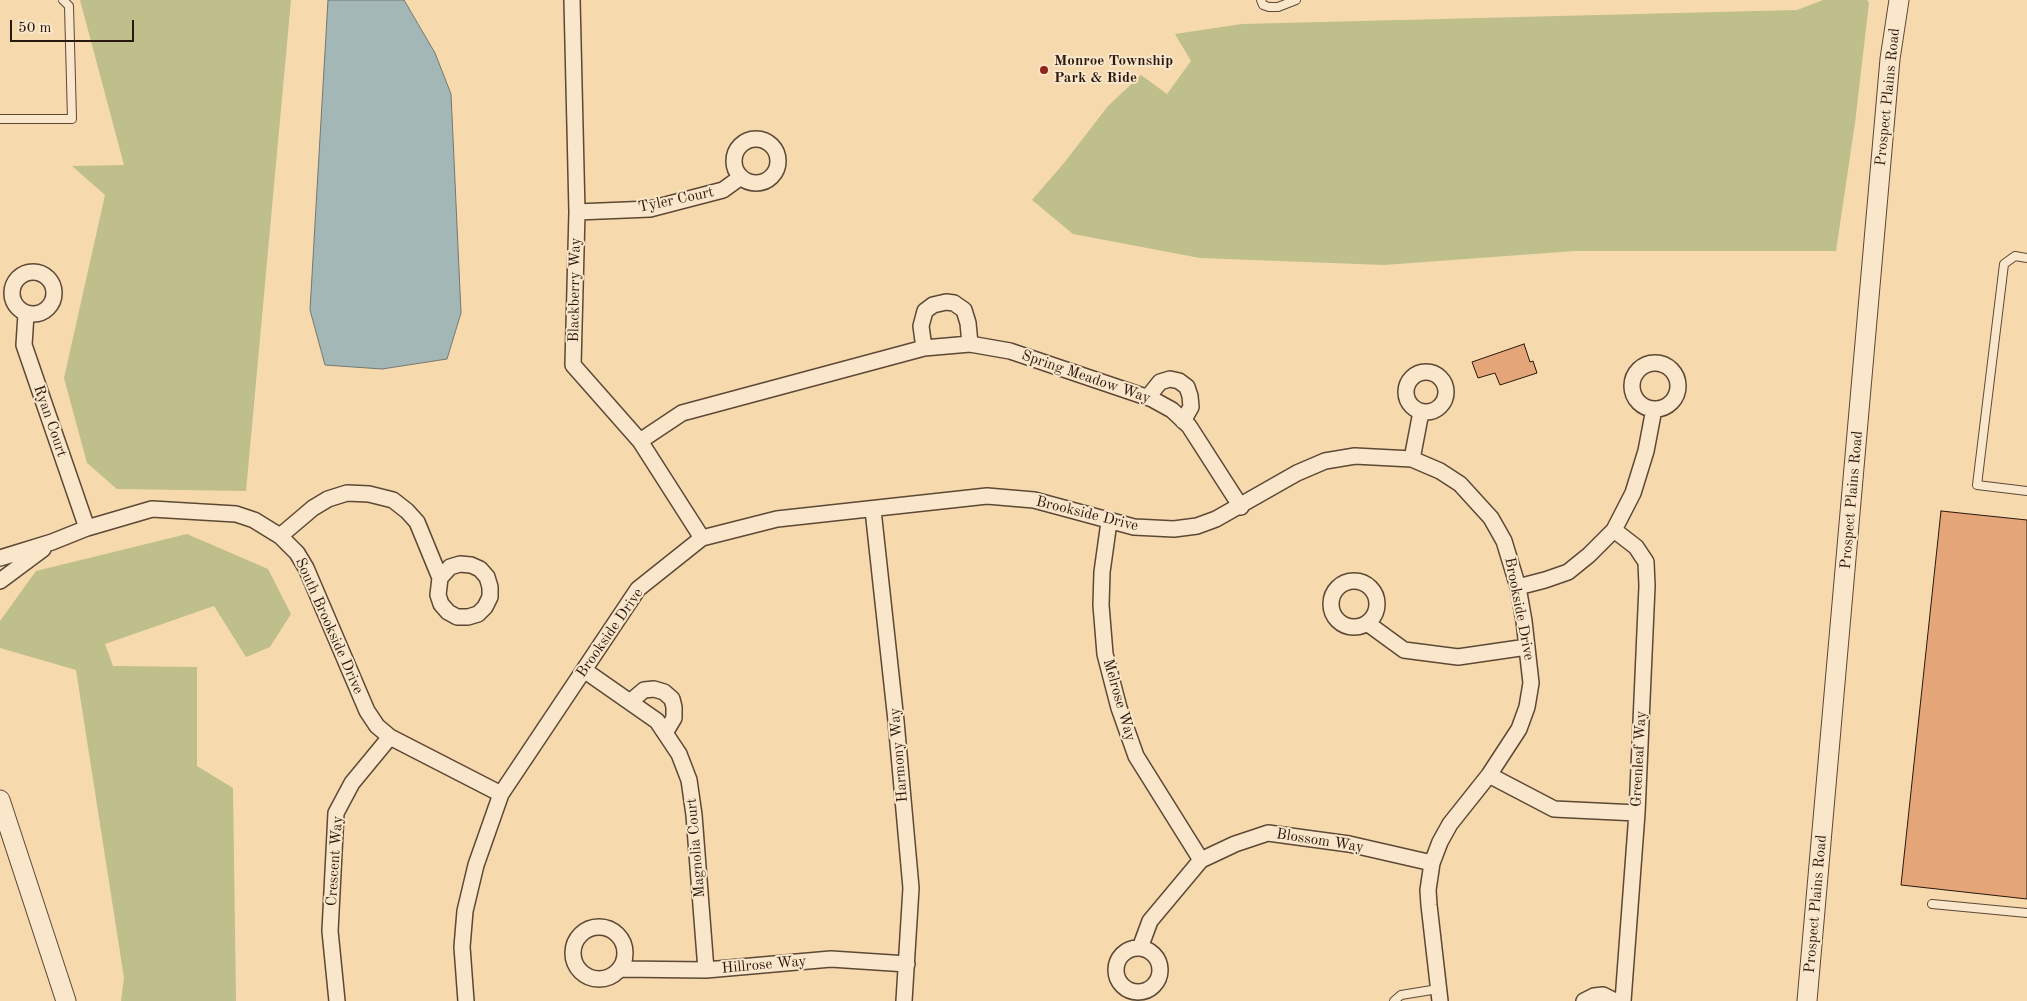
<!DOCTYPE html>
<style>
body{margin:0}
#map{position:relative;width:2027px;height:1001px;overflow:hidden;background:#f7d9ae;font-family:"Old Standard TT",serif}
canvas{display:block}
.scale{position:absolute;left:10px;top:20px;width:124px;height:22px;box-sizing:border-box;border:2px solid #28180d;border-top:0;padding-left:6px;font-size:15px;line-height:18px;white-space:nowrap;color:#28180d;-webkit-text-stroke:4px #fae6ca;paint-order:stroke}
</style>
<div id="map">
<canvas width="2027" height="1001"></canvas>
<div class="scale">50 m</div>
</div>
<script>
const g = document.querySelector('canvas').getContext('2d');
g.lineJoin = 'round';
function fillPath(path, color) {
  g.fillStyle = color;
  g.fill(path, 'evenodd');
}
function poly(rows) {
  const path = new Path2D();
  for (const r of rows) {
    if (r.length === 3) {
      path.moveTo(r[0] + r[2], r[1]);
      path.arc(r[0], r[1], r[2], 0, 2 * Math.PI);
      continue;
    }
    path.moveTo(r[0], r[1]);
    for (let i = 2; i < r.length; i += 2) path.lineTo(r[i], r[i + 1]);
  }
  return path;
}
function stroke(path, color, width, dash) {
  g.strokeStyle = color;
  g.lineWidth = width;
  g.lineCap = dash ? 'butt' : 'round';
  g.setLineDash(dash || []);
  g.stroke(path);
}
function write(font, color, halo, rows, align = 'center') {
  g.font = font + ' "Old Standard TT",serif';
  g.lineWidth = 4;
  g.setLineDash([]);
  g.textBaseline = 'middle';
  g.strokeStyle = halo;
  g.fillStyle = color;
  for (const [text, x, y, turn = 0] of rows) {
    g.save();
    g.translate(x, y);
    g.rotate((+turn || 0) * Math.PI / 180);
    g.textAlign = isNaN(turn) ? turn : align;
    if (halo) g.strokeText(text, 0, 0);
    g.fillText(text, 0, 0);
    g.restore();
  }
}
const green = poly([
 [80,0,291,0,246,491,117,489,87,463,64,378,105,195,72,166,124,165],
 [1823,0,1867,0,1869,3,1855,123,1836,251,1575,251,1384,265,1200,258,1073,234,1032,200,1064,163,1108,106,1141,75,1167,94,1191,61,1175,34,1242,24,1797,10],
 [187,534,268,569,291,614,270,647,246,657,214,606,105,644,113,666,197,667,197,766,233,788,236,1001,121,1001,124,978,76,670,0,648,0,621,36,571]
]);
const water = poly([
 [328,0,404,0,435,53,451,94,461,313,447,359,382,369,325,365,310,310,328,0]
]);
const building = poly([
 [1524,344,1530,362,1533,361,1537,373,1500,385,1495,373,1478,378,1472,362,1524,344],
 [1941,511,2027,520,2027,899,1901,885,1941,511]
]);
const service = poly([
 [1261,0,1263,5,1269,7,1278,7,1296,0],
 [0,119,72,119,69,6,63,0],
 [2027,258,2015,256,2004,264,1977,485,2027,491],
 [1932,904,2027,913],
 [1394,1001,1401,995,1438,989]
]);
const minor = poly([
 [572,0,577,212,573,365,640,441,702,538],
 [756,161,22],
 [577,212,650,209,723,190,741,177],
 [33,293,21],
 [26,314,24,345,87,528],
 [924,348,921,326,925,311,933,305,946,302,954,303,964,310,968,323,970,344],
 [1655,386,23],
 [1426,392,20],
 [1148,397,1160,382,1170,379,1179,381,1187,387,1190,396,1191,407,1183,421],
 [640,441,682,413,924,348,970,344,1010,351,1152,399,1172,410,1189,426,1241,507],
 [1412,459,1421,412],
 [873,510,896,721,911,888,904,1001],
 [1109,522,1102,572,1101,605,1105,654,1119,708,1136,756,1201,860],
 [1614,530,1636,547,1646,562,1647,586,1637,813,1623,1001],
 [280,536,313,508,328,499,347,493,369,494,393,500,407,511,417,522,440,578,438,595,441,604,448,612,457,617,468,617,478,614,485,607,490,597,490,587,487,577,480,569,471,565,460,564,450,567,440,578],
 [0,558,52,542,87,528,152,509,236,514,254,520,280,536,297,553,306,568,367,711,377,726,390,737,501,794],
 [0,581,43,549],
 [1354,604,23],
 [1518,587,1545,580,1568,572,1589,555,1614,530,1633,493,1646,451,1654,409],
 [1367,623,1404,650,1458,657,1527,647],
 [584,670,657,721,679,754,689,780,694,815,706,970],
 [631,701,644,690,654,689,664,692,672,699,674,707,674,718,665,733],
 [1489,775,1554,809,1637,813],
 [599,953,26],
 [1140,948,1150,921,1201,860,1235,844,1268,833,1349,844,1432,863],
 [1138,970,22],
 [620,969,706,970,831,959,907,964],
 [337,1001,330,931,336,813,352,783,390,737],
 [466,1001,462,947,465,911,476,865,501,794,638,589,702,538,777,519,987,496,1034,500,1134,527,1174,529,1197,526,1216,519,1297,473,1325,461,1355,456,1412,459,1440,471,1460,484,1491,518,1504,541,1518,587,1524,621,1531,683,1527,707,1519,729,1489,775,1450,824,1440,842,1432,863,1428,890,1429,905,1440,1001],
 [1584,1001,1594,996,1603,995,1615,1001]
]);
const tertiary = poly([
 [0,800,66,1001],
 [1807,1001,1890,59,1899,0]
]);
const markers = [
 [1044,70,5,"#8f2418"]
];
const poiNames = [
 ["Monroe Township",1054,61],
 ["Park & Ride",1054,78]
];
const streetNames = [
 ["Prospect Plains Road",1888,97,-84],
 ["Tyler Court",676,200,-12],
 ["Blackberry Way",575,290,-89],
 ["Spring Meadow Way",1086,377,19],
 ["Ryan Court",50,421,71],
 ["Prospect Plains Road",1852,500,-85],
 ["Brookside Drive",1087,514,14],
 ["Brookside Drive",1519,609,79],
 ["South Brookside Drive",329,626,66],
 ["Brookside Drive",610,633,-55],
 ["Melrose Way",1119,700,74],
 ["Harmony Way",899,755,-95],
 ["Greenleaf Way",1639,759,-87],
 ["Blossom Way",1320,841,9],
 ["Magnolia Court",696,848,-95],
 ["Crescent Way",335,861,-86],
 ["Prospect Plains Road",1816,904,-85],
 ["Hillrose Way",764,965,-5]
];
fillPath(green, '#bebf8a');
fillPath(water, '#a3b7b6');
stroke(water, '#727772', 1);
fillPath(building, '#e4a578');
stroke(building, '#28180d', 1);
stroke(service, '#5c4835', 10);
stroke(minor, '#5c4835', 18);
stroke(tertiary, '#5c4835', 21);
stroke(service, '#fae6ca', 8);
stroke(minor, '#fae6ca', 15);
stroke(tertiary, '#fae6ca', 19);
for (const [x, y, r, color] of markers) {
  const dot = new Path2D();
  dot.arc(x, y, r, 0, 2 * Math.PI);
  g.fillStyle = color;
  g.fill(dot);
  stroke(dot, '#fae6ca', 2);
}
write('bold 15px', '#28180d', '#fae6ca', poiNames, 'left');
write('15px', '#28180d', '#fae6ca', streetNames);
</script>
